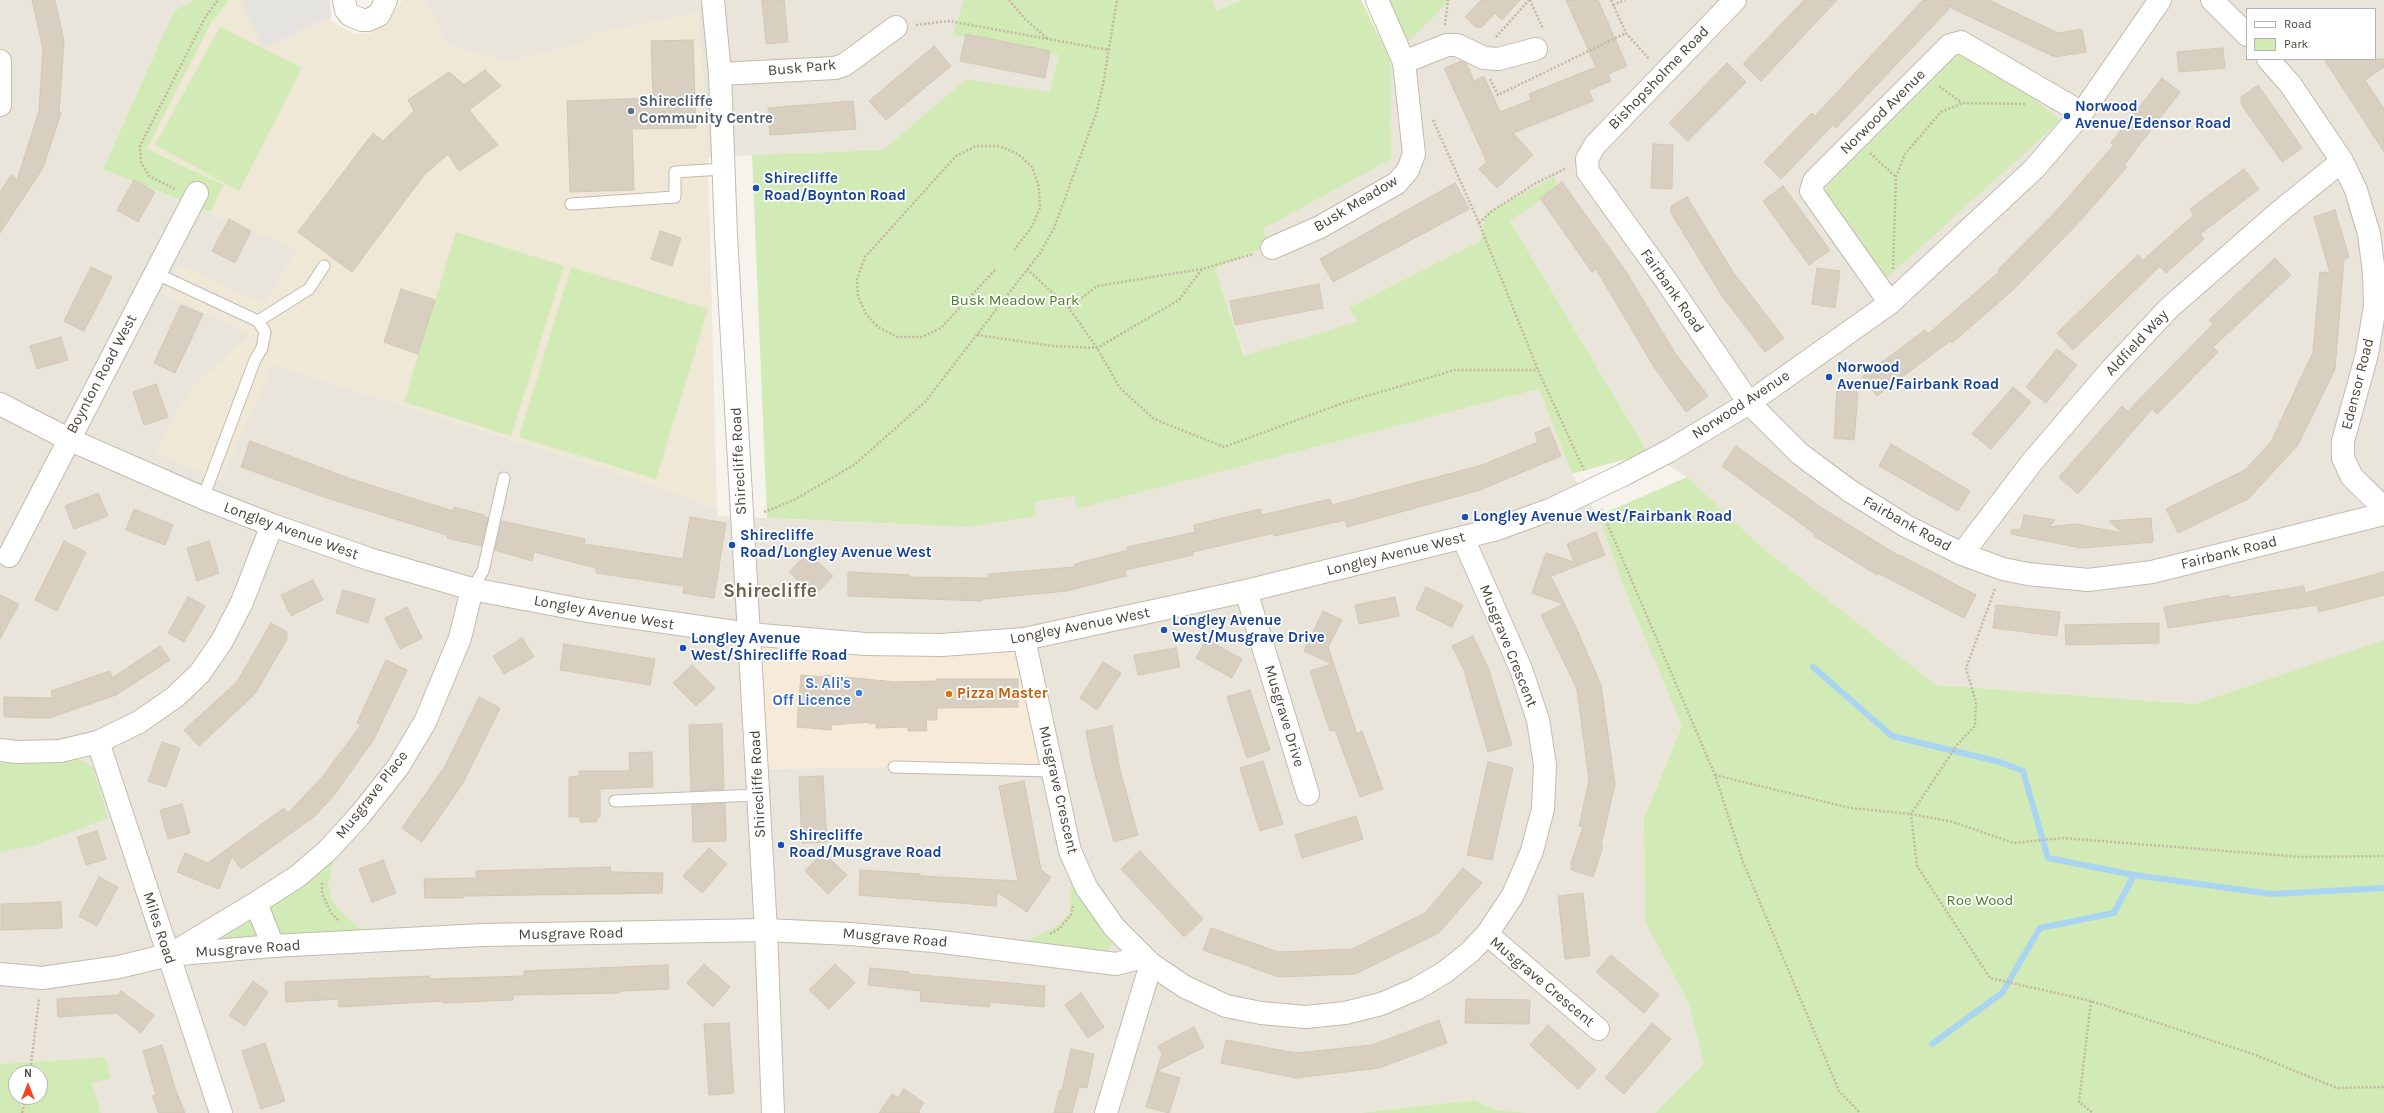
<!DOCTYPE html>
<style>
body{margin:0}
#map{position:relative;width:2384px;height:1113px;overflow:hidden;background:#f6f3ec;font-family:Karla,sans-serif}
canvas{display:block}
.legend{position:absolute;left:2246px;top:8px;width:130px;height:52px;box-sizing:border-box;background:#fff;border:1px solid #b7b4b0;margin:0;padding:5px 7px;list-style:none;font-size:12px;color:#4b4439}
.legend li{display:flex;align-items:center;gap:8px;height:20px}
.legend b{width:20px;border:1px solid #b7b4b0}
.north{position:absolute;left:8px;top:1065px;width:40px;height:40px;box-sizing:border-box;background:#fff;border:1px solid #b7b4b0;border-radius:50%;rotate:0deg;font-size:11px;font-weight:700;line-height:16px;text-align:center;color:#4b4439}
.north::after{content:'';display:block;margin:auto;width:14px;height:18px;background:#fc3f1d;clip-path:polygon(50% 0,100% 100%,50% 72%,0 100%)}
</style>
<div id="map">
<canvas width="2384" height="1113"></canvas>
<ul class="legend">
<li><b style="height:5px;background:#fff"></b>Road</li>
<li><b style="height:11px;background:#d2eab5"></b>Park</li>
</ul>
<div class="north">N</div>
</div>
<script>
const g = document.querySelector('canvas').getContext('2d');
g.lineJoin = 'round';
function fillPath(path, color) {
  g.fillStyle = color;
  g.fill(path, 'evenodd');
}
function poly(rows) {
  const path = new Path2D();
  for (const r of rows) {
    path.moveTo(r[0], r[1]);
    for (let i = 2; i < r.length; i += 2) path.lineTo(r[i], r[i + 1]);
  }
  return path;
}
function stroke(path, color, width, dash) {
  g.strokeStyle = color;
  g.lineWidth = width;
  g.lineCap = dash ? 'butt' : 'round';
  g.setLineDash(dash || []);
  g.stroke(path);
}
function write(font, color, halo, rows, align = 'center') {
  g.font = font + ' Karla,sans-serif';
  g.lineWidth = 3.5;
  g.setLineDash([]);
  g.textBaseline = 'middle';
  g.strokeStyle = halo;
  g.fillStyle = color;
  for (const [text, x, y, turn = 0] of rows) {
    g.save();
    g.translate(x, y);
    g.rotate((+turn || 0) * Math.PI / 180);
    g.textAlign = isNaN(turn) ? turn : align;
    if (halo) g.strokeText(text, 0, 0);
    g.fillText(text, 0, 0);
    g.restore();
  }
}
const residential = poly([
 [0,0,193,0,174,11,103,169,299,249,264,305,180,265,162,293,251,333,190,392,155,452,221,480,272,364,605,469,717,508,717,516,968,527,1036,516,1035,502,1074,496,1077,509,1539,389,1572,474,1598,516,1626,593,1682,726,1644,818,1645,922,1688,1002,1704,1064,1655,1113,1530,1113,1496,1110,1474,1100,1359,1113,101,1113,92,1083,104,1057,0,1064],
 [1024,640,894,767,757,769],
 [424,0,964,0,954,35,1059,54,1049,93,966,79,883,150,708,157,698,13,586,35,587,42,509,62,448,46],
 [1212,0,1242,0,1216,10],
 [1451,0,2384,0,2384,640,2195,704,1936,685,1763,548,1687,477,1648,453,1510,221,1558,188,1485,214,1480,241,1348,308,1360,321,1245,356,1215,269,1269,245,1262,229,1391,159,1390,58],
 [2247,9,2375,9,2375,59,2247,59]
]);
const commercial = poly([
 [749,634,1024,639,1052,771,894,767,757,769]
]);
const education = poly([
 [229,0,330,0,331,21,354,34,371,33,390,17,402,0,424,0,448,46,509,62,587,42,586,35,698,13,708,157,717,508,605,469,273,364,221,480,155,452,190,392,251,333,161,293,180,265,264,305,299,250,210,212,224,185,147,149,211,23]
]);
const green = poly([
 [193,0,229,0,211,23,147,149,224,185,210,212,103,169,174,11],
 [964,0,1212,0,1216,10,1242,0,1361,0,1390,58,1391,159,1263,229,1269,245,1215,269,1244,356,1359,321,1348,308,1480,241,1485,214,1554,177,1558,188,1510,221,1648,453,1572,474,1539,389,1077,509,1074,496,1035,502,1036,516,968,527,767,518,752,155,883,150,966,79,1049,92,1059,55,953,35],
 [1389,0,1451,0,1407,42],
 [220,27,302,68,239,191,155,145],
 [1952,52,1965,52,1966,58,2028,94,2060,121,1881,283,1823,190,1951,59],
 [456,232,564,266,511,436,404,402],
 [571,267,708,309,656,479,519,437],
 [1687,477,1763,548,1936,685,2195,704,2384,640,2384,1113,1655,1113,1704,1064,1688,1002,1645,922,1644,818,1682,726,1626,593,1598,516],
 [78,759,93,767,108,818,34,846,0,852,0,763,27,764],
 [334,857,328,884,332,901,349,920,364,931,222,941,220,935],
 [1071,882,1113,944,1106,953,1096,954,1027,941,1055,927,1070,913],
 [105,1057,111,1078,92,1083,101,1113,0,1113,0,1064],
 [16,1073,40,1073,40,1097,16,1097],
 [1474,1100,1496,1110,1530,1113,1359,1113]
]);
const parking = poly([
 [241,0,330,0,331,16,263,48]
]);
const stream = poly([
 [1813,667,1892,736,2000,762,2023,771,2048,858,2134,875,2272,894,2384,888],
 [1932,1044,2002,993,2040,928,2114,913,2134,875]
]);
const building = poly([
 [32,0,55,0,64,41,59,112,61,113,43,168,0,233,0,192,11,175,17,180,39,111,43,49,32,0],
 [762,0,784,0,788,42,766,44,762,0],
 [1481,0,1520,0,1502,20,1495,13,1482,27,1476,27,1465,17,1481,0],
 [1566,0,1598,0,1627,66,1608,74,1611,81,1589,90,1593,101,1513,133,1533,155,1497,188,1479,169,1487,162,1444,68,1461,61,1466,63,1474,81,1484,76,1500,112,1531,100,1529,94,1596,67,1566,0],
 [1804,0,1837,0,1761,81,1743,64,1804,0],
 [1923,0,1989,0,2058,33,2082,29,2086,52,2055,57,1943,4,1949,9,1836,128,1833,125,1781,179,1764,162,1812,113,1815,116,1923,0],
 [966,34,1050,51,1045,78,960,61,966,34],
 [693,40,696,128,632,129,634,190,570,192,567,101,653,98,651,41,693,40],
 [934,46,951,66,886,120,869,101,934,46],
 [2223,48,2225,68,2179,72,2177,52,2223,48],
 [2324,59,2384,59,2384,67,2365,80,2384,109,2384,152,2324,59],
 [1727,63,1746,82,1688,141,1669,123,1727,63],
 [485,70,501,86,469,110,498,145,459,171,448,154,424,175,352,272,298,232,373,133,383,141,414,111,408,100,449,72,464,85,485,70],
 [2162,78,2180,92,2124,165,2127,167,2081,220,2013,290,1952,343,1950,341,1877,396,1862,377,1925,330,1928,334,1999,272,1998,270,2057,210,2114,145,2111,143,2162,78],
 [2258,85,2302,148,2282,162,2241,104,2241,97,2258,85],
 [853,101,856,129,770,135,768,108,853,101],
 [1653,144,1673,145,1672,189,1651,188,1653,144],
 [2244,169,2259,189,2200,234,2204,239,2166,273,2160,266,2073,350,2057,333,2138,255,2143,260,2194,215,2190,209,2244,169],
 [134,180,155,192,138,222,117,210,134,180],
 [1562,182,1625,270,1675,353,1708,396,1686,412,1654,367,1596,269,1592,272,1540,198,1562,182],
 [1455,183,1469,209,1333,282,1320,259,1455,183],
 [1783,186,1830,250,1809,265,1763,201,1783,186],
 [1687,197,1733,272,1784,338,1765,352,1722,296,1671,213,1671,206,1687,197],
 [2335,210,2349,257,2344,259,2335,369,2298,445,2248,499,2178,533,2166,509,2245,470,2271,442,2313,352,2320,272,2330,273,2314,217,2335,210],
 [229,219,251,231,235,263,212,251,229,219],
 [660,231,681,238,672,266,651,259,660,231],
 [2275,258,2291,275,2213,347,2218,352,2157,414,2152,409,2078,494,2059,477,2122,406,2128,411,2213,324,2209,320,2275,258],
 [91,267,112,277,84,331,64,321,91,267],
 [1817,268,1840,271,1835,308,1812,304,1817,268],
 [1319,284,1323,308,1235,325,1230,301,1319,284],
 [401,289,435,300,418,354,384,342,401,289],
 [181,305,203,314,175,373,154,363,181,305],
 [61,337,68,360,37,369,30,346,61,337],
 [2057,349,2077,365,2046,403,2026,387,2057,349],
 [156,384,168,417,144,425,133,392,156,384],
 [2013,387,2031,402,1991,449,1972,434,2013,387],
 [1837,391,1858,392,1854,440,1834,438,1837,391],
 [1549,427,1561,456,1480,490,1347,527,1345,520,1274,536,1274,533,1193,552,1193,555,1125,570,1126,576,1067,591,982,599,982,601,848,596,848,572,909,575,909,577,988,578,988,574,1075,567,1075,564,1128,550,1127,547,1195,532,1194,525,1260,509,1262,515,1330,499,1332,505,1482,465,1538,442,1535,433,1549,427],
 [250,441,351,479,453,511,454,507,484,515,484,517,488,518,481,546,447,538,447,535,327,498,241,467,250,441],
 [1891,444,1970,491,1958,511,1879,466,1891,444],
 [1736,446,1822,508,1899,556,1900,555,1976,595,1964,618,1878,573,1877,575,1814,536,1815,534,1722,466,1736,446],
 [98,493,108,516,74,529,65,506,98,493],
 [134,509,173,525,165,545,126,530,134,509],
 [2024,515,2055,520,2049,527,2076,524,2122,533,2109,521,2151,518,2153,542,2081,548,2011,534,2011,530,2021,529,2024,515],
 [690,517,726,523,714,598,683,593,684,586,596,573,596,568,534,552,532,561,495,550,501,521,585,539,584,544,683,559,690,517],
 [1596,532,1605,555,1551,576,1578,632,1601,685,1615,784,1601,845,1603,846,1593,877,1571,870,1571,863,1583,827,1579,826,1589,780,1577,689,1541,615,1564,604,1532,593,1546,553,1574,562,1567,544,1596,532],
 [64,541,86,552,57,611,35,600,64,541],
 [209,541,219,573,197,581,187,548,209,541],
 [808,553,833,576,814,596,789,572,808,553],
 [2384,572,2384,595,2319,612,2317,605,2168,628,2164,607,2229,595,2229,598,2304,586,2305,593,2384,572],
 [313,580,323,600,291,616,281,595,313,580],
 [1426,587,1463,605,1452,627,1416,609,1426,587],
 [343,590,375,599,368,623,336,613,343,590],
 [0,595,19,604,0,639,0,595],
 [188,597,205,606,184,642,168,633,188,597],
 [1395,597,1399,616,1359,624,1355,605,1395,597],
 [1996,605,2060,612,2057,636,1993,628,1996,605],
 [407,607,422,638,400,649,385,618,407,607],
 [1323,611,1342,620,1328,647,1357,734,1362,731,1383,789,1360,797,1335,730,1330,731,1310,671,1332,664,1304,651,1323,611],
 [271,623,287,632,287,639,255,694,199,746,184,730,237,682,271,623],
 [2159,623,2159,643,2066,645,2065,625,2159,623],
 [1473,636,1489,670,1512,745,1488,752,1464,670,1452,646,1473,636],
 [522,638,534,657,504,674,493,656,522,638],
 [1206,639,1242,659,1232,678,1196,658,1206,639],
 [564,644,655,659,650,685,560,670,564,644],
 [160,646,170,660,116,695,49,718,4,717,4,697,53,698,51,691,110,671,112,678,160,646],
 [1176,648,1180,667,1138,675,1134,655,1176,648],
 [386,660,407,670,374,739,335,794,315,816,241,869,232,856,219,889,177,872,185,853,208,863,284,808,288,813,323,776,361,725,357,723,386,660],
 [1103,662,1121,673,1097,710,1080,698,1103,662],
 [692,665,715,688,696,706,673,683,692,665],
 [801,675,825,677,825,675,895,682,936,681,936,679,1018,679,1018,707,937,708,937,720,926,720,927,731,908,731,908,727,876,728,876,723,869,724,869,722,831,725,831,730,797,727,801,675],
 [1250,690,1270,750,1247,758,1227,697,1250,690],
 [479,697,500,708,463,783,422,842,402,828,445,766,479,697],
 [722,724,724,789,691,791,689,725,722,724],
 [1112,726,1120,770,1138,835,1114,842,1092,763,1086,731,1112,726],
 [162,742,180,748,166,787,148,781,162,742],
 [652,752,653,787,600,789,600,817,597,817,597,822,580,822,580,817,569,817,569,777,579,776,579,771,627,771,630,770,629,753,652,752],
 [1263,761,1283,824,1260,831,1240,768,1263,761],
 [1488,762,1513,768,1492,860,1467,855,1488,762],
 [823,776,827,842,802,843,799,777,823,776],
 [1024,781,1041,870,1051,877,1027,912,997,892,996,906,859,895,860,870,920,874,920,876,1018,881,999,786,1024,781],
 [725,803,726,841,693,842,692,805,725,803],
 [182,804,190,833,168,839,160,810,182,804],
 [1356,816,1363,839,1302,858,1295,835,1356,816],
 [97,831,106,859,86,865,77,837,97,831],
 [709,848,727,864,702,893,683,876,709,848],
 [1140,851,1203,919,1184,937,1121,869,1140,851],
 [823,852,847,875,828,894,805,871,823,852],
 [383,860,396,893,372,902,359,869,383,860],
 [610,867,611,872,663,873,662,893,464,896,464,898,425,898,424,879,476,878,476,871,610,867],
 [1463,868,1482,883,1439,933,1355,974,1279,977,1203,950,1211,928,1278,952,1352,949,1425,913,1463,868],
 [99,877,118,887,97,926,79,916,99,877],
 [1583,893,1590,956,1565,959,1558,896,1583,893],
 [61,902,62,928,1,930,1,904,61,902],
 [1611,955,1659,995,1644,1013,1596,972,1611,955],
 [704,964,730,987,713,1007,687,983,704,964],
 [835,964,855,983,829,1009,809,990,835,964],
 [668,965,669,989,619,991,619,993,513,995,513,1000,443,1003,443,1001,339,1007,339,999,286,1002,285,982,429,976,430,979,524,976,524,971,668,965],
 [870,968,909,972,909,974,1045,986,1044,1007,990,1002,990,1007,920,1001,921,991,868,985,870,968],
 [253,981,268,992,245,1026,229,1015,253,981],
 [121,991,154,1015,141,1033,116,1013,58,1017,57,999,119,995,121,991],
 [1081,993,1104,1027,1088,1038,1065,1005,1081,993],
 [1466,999,1530,1000,1529,1024,1465,1023,1466,999],
 [1439,1020,1447,1043,1379,1068,1296,1078,1221,1063,1226,1040,1296,1053,1372,1045,1439,1020],
 [729,1023,734,1093,709,1095,704,1024,729,1023],
 [1652,1023,1671,1039,1624,1094,1605,1078,1652,1023],
 [1548,1025,1596,1069,1578,1089,1530,1045,1548,1025],
 [1194,1027,1204,1047,1157,1071,1180,1078,1169,1113,1146,1107,1162,1053,1158,1046,1194,1027],
 [265,1043,285,1101,261,1109,242,1051,265,1043],
 [162,1045,175,1088,185,1113,159,1113,152,1096,156,1095,143,1051,162,1045],
 [1071,1049,1094,1054,1087,1088,1079,1087,1072,1113,1054,1113,1060,1090,1062,1091,1071,1049],
 [904,1089,924,1103,918,1112,920,1113,879,1113,892,1094,898,1098,904,1089]
]);
const path = poly([
 [1009,0,1025,19,1048,39],
 [1530,0,1543,29],
 [1611,0,1626,33,1649,59],
 [1613,5,1625,0],
 [916,25,949,21,1109,50],
 [1445,25,1448,0],
 [1496,37,1529,0],
 [1490,79,1498,95,1626,33],
 [1939,86,1962,103],
 [1433,120,1479,223,1538,370,1584,470],
 [1870,153,1896,177],
 [175,189,149,176,141,162,140,146,206,16,218,0],
 [1479,223,1492,211,1536,183,1567,168],
 [1027,269,1069,308,1097,348,1120,388,1154,419,1224,447,1343,403,1455,370,1538,370],
 [1893,269,1896,177,1905,154,1941,112,1963,103,2025,104],
 [995,270,941,328,922,337,897,337,878,327,866,314,858,296,857,279,865,257,956,156,976,146,999,146,1018,154,1032,167,1039,187,1040,208,1031,228,1014,250],
 [1069,308,1097,286,1202,269,1253,254],
 [977,335,1053,346,1097,348,1179,300,1202,269],
 [1601,509,1715,775,1743,862,1839,1091,1860,1113],
 [764,512,794,500,854,465,925,402,1040,253,1054,228,1096,114,1103,85,1117,0],
 [1995,589,1966,668,1976,702,1975,726,1957,745,1911,814,1917,866,1990,978,2091,1001,2253,1054,2337,1088,2384,1087],
 [1715,775,1850,808,1911,814,1953,822,2014,843,2063,838,2301,857,2384,856],
 [322,883,322,893,331,913,339,921],
 [1050,934,1059,929,1071,915,1073,905],
 [2091,1001,2079,1102,2093,1113],
 [30,1073,39,999],
 [22,1113,26,1097]
]);
const service = poly([
 [571,204,675,197,675,172,723,169],
 [155,273,258,321,265,332,262,348,255,360,203,498],
 [258,321,309,289,324,266],
 [472,589,483,571,504,478],
 [894,767,1052,771],
 [615,801,758,795]
]);
const minor = poly([
 [344,0,346,10,350,15,362,20,368,20,379,15,386,0],
 [1735,0,1595,145,1587,159,1588,172,1665,279,1749,403,1800,454,1850,491,1906,526,1962,554,2003,569,2028,574,2088,580,2152,572,2384,514],
 [2212,0,2247,35],
 [2268,59,2290,84,2342,161,2356,190,2369,234,2374,273,2375,306,2367,354,2343,441,2343,458,2352,477,2384,508],
 [0,61,0,105],
 [1404,62,1447,45,1457,45,1484,58,1498,59,1536,49],
 [720,74,835,68,844,65,896,27],
 [1272,248,1320,227,1397,183,1408,170,1414,154,1404,62,1377,0],
 [1890,303,1811,191,1814,181,1950,45,1961,42,2082,113],
 [0,404,68,439,203,498,272,525,369,559,472,589,588,611,749,634,865,644,942,645,1024,639,1246,591,1497,529,1552,509,1623,475,1669,451,1749,403,1890,303,2034,169,2082,113,2160,0],
 [1962,554,2032,462,2110,371,2169,308,2279,212,2342,161],
 [9,556,197,193],
 [1246,591,1308,794],
 [1024,639,1070,851,1086,887,1114,927,1151,964,1185,987,1226,1006,1261,1013,1306,1017,1345,1013,1381,1004,1416,989,1445,972,1470,952,1487,934,1513,895,1532,851,1543,809,1545,765,1538,720,1521,669,1463,538],
 [98,742,221,1113],
 [0,750,16,752,60,751,98,742,139,722,175,697,200,673,222,641,242,602,272,525],
 [256,903,273,946],
 [1487,934,1598,1029],
 [173,953,256,903,298,876,328,850,360,815,398,767,425,722,460,638,472,589],
 [0,974,42,978,119,967,168,955,273,946,482,935,766,930,850,934,934,941,1116,964,1143,957],
 [1106,1113,1151,964]
]);
const tertiary = poly([
 [713,0,720,74,726,235,766,930,773,1113]
]);
const markers = [
 [631,111,4,"#5c6f8a"],
 [2067,116,4,"#1a4fb4"],
 [756,188,4,"#1a4fb4"],
 [1829,377,4,"#1a4fb4"],
 [1465,517,4,"#1a4fb4"],
 [732,545,4,"#1a4fb4"],
 [1164,630,4,"#1a4fb4"],
 [683,648,4,"#1a4fb4"],
 [859,693,4,"#3f7fe0"],
 [949,694,4,"#e8710a"],
 [781,845,4,"#1a4fb4"]
];
const streetNames = [
 ["Busk Park",802,68,-5],
 ["Bishopsholme Road",1659,78,-46],
 ["Norwood Avenue",1883,112,-45],
 ["Busk Meadow",1356,204,-31],
 ["Fairbank Road",1672,291,55],
 ["Aldfield Way",2137,343,-47],
 ["Boynton Road West",102,374,-62],
 ["Edensor Road",2358,384,-76],
 ["Norwood Avenue",1741,405,-33],
 ["Shirecliffe Road",739,461,-93],
 ["Fairbank Road",1907,524,29],
 ["Longley Avenue West",291,531,20],
 ["Fairbank Road",2229,553,-14],
 ["Longley Avenue West",1396,554,-14],
 ["Longley Avenue West",604,613,10],
 ["Longley Avenue West",1080,626,-11],
 ["Musgrave Crescent",1508,646,68],
 ["Musgrave Drive",1284,716,73],
 ["Shirecliffe Road",758,784,-93],
 ["Musgrave Crescent",1058,790,77],
 ["Musgrave Place",372,795,-52],
 ["Miles Road",159,928,72],
 ["Musgrave Road",571,934,-1],
 ["Musgrave Road",895,938,5],
 ["Musgrave Road",248,949,-4],
 ["Musgrave Crescent",1542,982,40]
];
const serviceNames = [
 ["Shirecliffe",639,102],
 ["Community Centre",639,119]
];
const transitNames = [
 ["Norwood",2075,107],
 ["Avenue/Edensor Road",2075,124],
 ["Shirecliffe",764,179],
 ["Road/Boynton Road",764,196],
 ["Norwood",1837,368],
 ["Avenue/Fairbank Road",1837,385],
 ["Longley Avenue West/Fairbank Road",1473,517],
 ["Shirecliffe",740,536],
 ["Road/Longley Avenue West",740,553],
 ["Longley Avenue",1172,621],
 ["West/Musgrave Drive",1172,638],
 ["Longley Avenue",691,639],
 ["West/Shirecliffe Road",691,656],
 ["Shirecliffe",789,836],
 ["Road/Musgrave Road",789,853]
];
const parkNames = [
 ["Busk Meadow Park",1015,301],
 ["Roe Wood",1980,901]
];
const shopNames = [
 ["S. Ali's",851,684],
 ["Off Licence",851,701]
];
const foodNames = [
 ["Pizza Master",957,694]
];
const districtNames = [
 ["Shirecliffe",770,592]
];
fillPath(residential, '#eae5da');
fillPath(commercial, '#f7ead8');
fillPath(education, '#efe8d6');
fillPath(green, '#d2eab5');
fillPath(parking, '#e5e3e0');
stroke(stream, '#a9d4f2', 6);
fillPath(building, '#d8cfc1');
stroke(building, '#d3c7b4', 1);
stroke(service, '#c2bbae', 13);
stroke(minor, '#c2bbae', 24);
stroke(tertiary, '#c2bbae', 24);
stroke(path, '#c4b79f', 2.5, [2, 2]);
stroke(service, '#fff', 11);
stroke(minor, '#fff', 22);
stroke(tertiary, '#fff', 22);
for (const [x, y, r, color] of markers) {
  const dot = new Path2D();
  dot.arc(x, y, r, 0, 2 * Math.PI);
  g.fillStyle = color;
  g.fill(dot);
  stroke(dot, '#fff', 1.5);
}
write('15px', '#4b4439', '#fff', streetNames);
write('bold 15px', '#4e5e75', '#fff', serviceNames, 'left');
write('bold 15px', '#164399', '#fff', transitNames, 'left');
write('15px', '#4a7f2a', '#fff', parkNames);
write('bold 15px', '#366cbe', '#fff', shopNames, 'right');
write('bold 15px', '#c56008', '#fff', foodNames, 'left');
write('bold 19px', '#6e6250', '#fff', districtNames);
</script>
